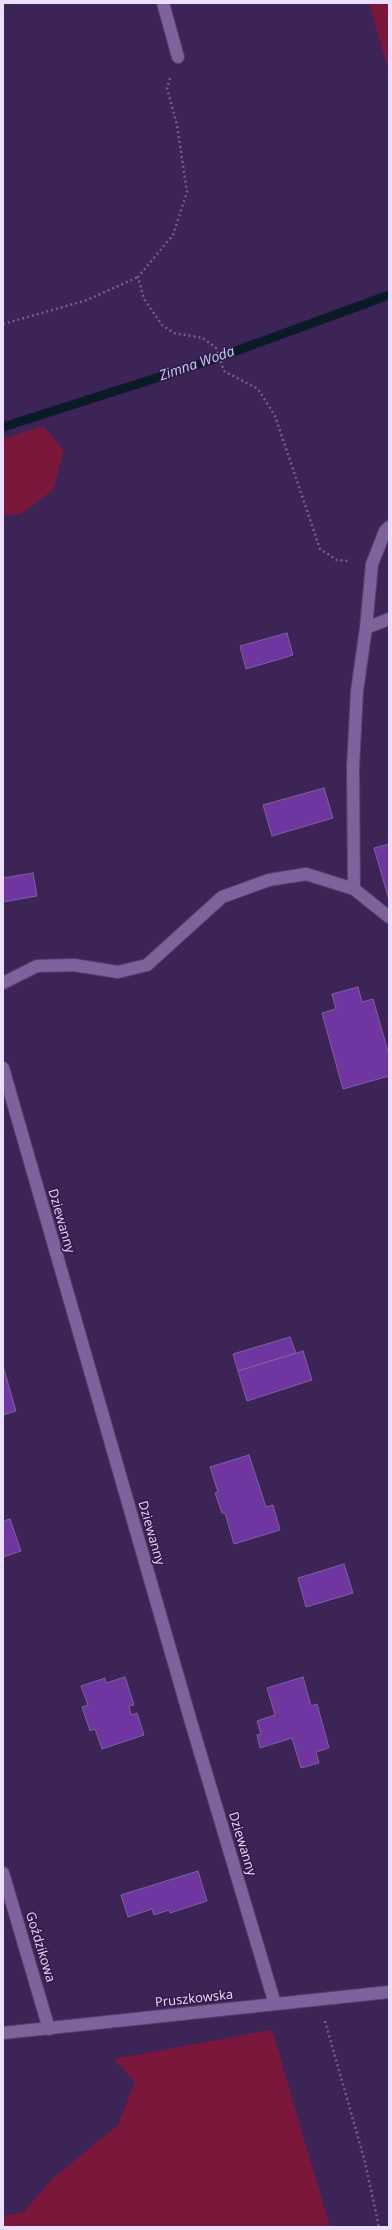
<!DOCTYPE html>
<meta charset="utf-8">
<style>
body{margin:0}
#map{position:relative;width:392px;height:2230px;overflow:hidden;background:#3d2456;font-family:"Open Sans",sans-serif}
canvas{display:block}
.frame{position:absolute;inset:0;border:4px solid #ecdefe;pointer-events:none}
</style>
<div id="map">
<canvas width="392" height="2230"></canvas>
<div class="frame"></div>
</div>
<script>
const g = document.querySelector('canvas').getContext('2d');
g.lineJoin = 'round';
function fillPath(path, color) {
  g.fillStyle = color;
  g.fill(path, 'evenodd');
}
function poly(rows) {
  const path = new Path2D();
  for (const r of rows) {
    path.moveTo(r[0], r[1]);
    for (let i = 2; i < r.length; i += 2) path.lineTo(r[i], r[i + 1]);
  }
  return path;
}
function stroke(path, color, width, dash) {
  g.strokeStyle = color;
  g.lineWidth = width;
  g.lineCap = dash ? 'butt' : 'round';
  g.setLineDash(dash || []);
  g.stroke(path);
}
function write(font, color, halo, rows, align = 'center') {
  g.font = font + ' "Open Sans",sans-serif';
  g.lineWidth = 3;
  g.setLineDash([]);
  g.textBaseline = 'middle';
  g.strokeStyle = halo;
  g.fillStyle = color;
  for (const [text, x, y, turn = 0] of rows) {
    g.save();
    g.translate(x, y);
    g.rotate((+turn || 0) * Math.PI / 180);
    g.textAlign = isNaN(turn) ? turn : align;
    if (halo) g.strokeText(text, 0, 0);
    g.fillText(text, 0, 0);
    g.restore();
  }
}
const green = poly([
 [369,3,389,3,389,72],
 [43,426,64,451,53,490,21,514,3,515,3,439],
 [272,2030,330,2227,3,2227,3,2216,24,2212,52,2179,118,2125,135,2082,114,2059]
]);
const stream = poly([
 [3,427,203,363,389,295]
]);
const building = poly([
 [287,633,293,655,246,669,240,646,287,633],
 [324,788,333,818,272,836,263,805,324,788],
 [389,844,389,900,374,848,389,844],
 [33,873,37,896,3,902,3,878,33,873],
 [358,987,362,1002,373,999,389,1055,389,1076,343,1089,322,1013,336,1009,332,994,358,987],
 [290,1337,296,1353,238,1371,233,1354,290,1337],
 [303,1351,312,1380,247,1401,238,1371,303,1351],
 [3,1366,16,1411,3,1415,3,1366],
 [249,1455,266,1507,273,1505,280,1530,234,1544,225,1513,222,1513,215,1493,218,1492,210,1467,249,1455],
 [10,1519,21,1551,3,1557,3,1521,10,1519],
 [344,1564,353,1593,306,1607,298,1578,344,1564],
 [125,1677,134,1705,129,1706,131,1715,137,1713,144,1735,102,1749,95,1729,90,1731,82,1707,88,1705,81,1686,105,1678,106,1683,125,1677],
 [303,1677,311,1706,317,1704,329,1748,316,1752,319,1763,301,1768,292,1738,260,1748,257,1735,261,1734,257,1721,275,1715,267,1688,303,1677],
 [198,1871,207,1901,170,1913,169,1910,154,1915,152,1909,128,1917,121,1895,198,1871]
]);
const path = poly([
 [170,78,167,88,177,125,187,192,173,235,138,277,144,299,162,325,174,333,203,338,216,348,224,371,258,389,275,416,320,549,337,560,349,561],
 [3,324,87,300,138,277],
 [325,2021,365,2162,379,2227]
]);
const minor = poly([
 [163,3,178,57],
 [366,628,389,619],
 [354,889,353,767,357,691,366,628,372,564,385,531,389,527],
 [3,983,37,966,74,965,118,972,147,965,222,897,269,880,306,874,354,889,389,917],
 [3,1068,191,1722,275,2004],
 [3,1873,49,2029],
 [3,2033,389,1992]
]);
const streetNames = [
 ["Dziewanny",61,1221,74],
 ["Dziewanny",151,1533,74],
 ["Dziewanny",242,1844,73],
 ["Goździkowa",40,1947,73],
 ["Pruszkowska",194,1999,-6]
];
const waterNames = [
 ["Zimna Woda",197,364,-19]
];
fillPath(green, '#7c173c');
stroke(stream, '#0a1a27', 9);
fillPath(building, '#6f35a1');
stroke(building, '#7c629a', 1);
stroke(minor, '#58406d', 14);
stroke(path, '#745e8b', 2.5, [2, 3]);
stroke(minor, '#7d629b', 12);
write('13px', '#ecdefe', '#33194b', streetNames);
write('italic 14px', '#bad2e7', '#33194b', waterNames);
</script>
